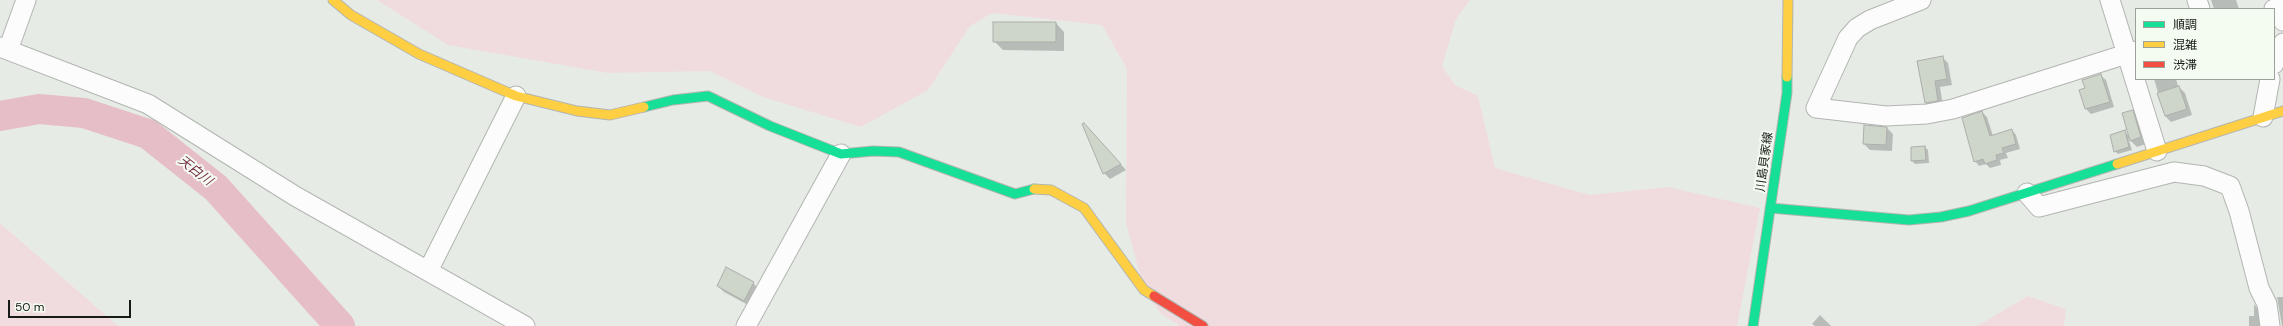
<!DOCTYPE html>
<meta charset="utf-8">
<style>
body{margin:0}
#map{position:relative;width:2283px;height:326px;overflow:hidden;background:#e7ebe6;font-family:"DM Sans","Noto Sans JP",sans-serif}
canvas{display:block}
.legend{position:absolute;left:2135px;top:8px;width:140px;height:72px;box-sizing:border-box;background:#f4fbf1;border:1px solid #9ca199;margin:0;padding:5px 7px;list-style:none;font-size:12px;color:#171a16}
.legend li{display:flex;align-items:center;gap:8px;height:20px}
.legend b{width:20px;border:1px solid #9ca199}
.scale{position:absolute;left:8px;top:300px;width:123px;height:18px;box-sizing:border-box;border:2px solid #171a16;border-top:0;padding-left:5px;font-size:12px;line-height:14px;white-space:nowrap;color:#171a16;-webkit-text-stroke:3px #f4fbf1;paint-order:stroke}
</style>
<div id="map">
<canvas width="2283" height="326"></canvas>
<ul class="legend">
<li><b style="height:5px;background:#16e098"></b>順調</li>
<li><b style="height:5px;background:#ffcf43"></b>混雑</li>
<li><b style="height:5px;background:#f24e42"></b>渋滞</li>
</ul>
<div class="scale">50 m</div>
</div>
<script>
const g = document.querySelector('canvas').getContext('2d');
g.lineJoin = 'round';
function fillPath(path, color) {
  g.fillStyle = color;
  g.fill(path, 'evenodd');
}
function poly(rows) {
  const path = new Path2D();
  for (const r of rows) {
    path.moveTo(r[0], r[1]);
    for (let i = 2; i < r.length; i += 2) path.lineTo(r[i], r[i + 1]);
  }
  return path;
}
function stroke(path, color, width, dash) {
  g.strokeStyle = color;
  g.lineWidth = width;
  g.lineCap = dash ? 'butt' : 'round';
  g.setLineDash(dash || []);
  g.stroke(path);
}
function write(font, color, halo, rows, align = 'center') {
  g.font = font + ' "DM Sans","Noto Sans JP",sans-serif';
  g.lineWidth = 4;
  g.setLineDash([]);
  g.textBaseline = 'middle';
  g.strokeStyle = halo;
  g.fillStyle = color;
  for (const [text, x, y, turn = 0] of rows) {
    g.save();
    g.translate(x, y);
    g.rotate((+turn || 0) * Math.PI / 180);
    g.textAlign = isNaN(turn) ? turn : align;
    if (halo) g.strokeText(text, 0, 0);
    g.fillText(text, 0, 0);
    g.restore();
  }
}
const green = poly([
 [377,0,1470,0,1456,19,1442,66,1455,85,1478,96,1495,168,1590,195,1668,187,1760,208,1737,326,1180,326,1161,314,1145,293,1126,223,1127,69,1102,25,992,13,970,26,928,90,861,127,763,97,710,71,608,73,448,45],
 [0,223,118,326,0,326],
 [2028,296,2066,309,2064,326,1977,326]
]);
const shadow = poly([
 [2211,0,2236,0,2239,9,2214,9],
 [1056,23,1064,32,1064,51,1003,50,994,41],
 [1943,58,1948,63,1952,85,1940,87,1943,106,1931,108,1926,103],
 [2100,75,2106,80,2114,107,2091,114,2086,109,2081,91,2087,89],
 [2154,79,2176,79,2178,86,2185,93,2192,115,2171,122,2165,116],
 [2132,111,2138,117,2146,144,2137,147,2128,138,2132,150,2118,154,2115,151,2124,131,2130,137],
 [1982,112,1987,117,1993,136,2012,130,2016,135,2020,149,2006,153,2008,158,2000,160,2001,165,1990,168,1986,164,1979,166,1975,161],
 [1083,124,1090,130,1126,170,1110,179,1104,173],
 [1865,126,1887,128,1893,134,1892,151,1870,150,1864,144],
 [1925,147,1928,150,1929,163,1915,164,1912,161],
 [753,283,759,289,750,306,724,292,718,286],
 [2277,297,2283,297,2283,326,2282,326],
 [2254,304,2259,311,2261,326,2249,326,2249,316,2254,316],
 [1820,315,1831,326,1815,326,1812,324]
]);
const river = poly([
 [0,116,39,109,84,113,148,134,216,188,340,326]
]);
const building = poly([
 [993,22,1056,22,1056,42,993,42,993,22],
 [1943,56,1947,79,1935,81,1938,101,1925,103,1917,61,1943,56],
 [2101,74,2110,102,2085,109,2079,90,2085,88,2082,80,2101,74],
 [2179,86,2187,109,2165,116,2157,93,2179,86],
 [2133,110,2141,137,2130,141,2122,113,2133,110],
 [1982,111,1990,136,2012,129,2016,144,2002,148,2004,153,1996,155,1997,160,1985,164,1983,159,1974,162,1962,118,1982,111],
 [1084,123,1121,164,1103,174,1082,124,1084,123],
 [1864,125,1887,127,1886,145,1863,144,1864,125],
 [2125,130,2129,147,2114,152,2110,135,2125,130],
 [1925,146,1926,160,1911,161,1911,147,1925,146],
 [726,267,754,282,744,301,717,286,726,267]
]);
const street = poly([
 [1921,0,1870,20,1857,28,1848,38,1816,108,1886,116,1927,114,1953,109,2136,51],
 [2110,0,2157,151],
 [2197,0,2200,9],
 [2274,9,2278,8,2283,21],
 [0,47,148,104,295,196,525,326],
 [8,50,26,0],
 [2274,64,2283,43],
 [2263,117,2270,79],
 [2027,193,2039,207,2174,172,2204,176,2230,186,2239,211,2259,288,2267,304,2270,326],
 [428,271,516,96],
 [746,326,841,154]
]);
const fast = poly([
 [644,107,673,100,708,96,770,126,841,154,873,151,899,152,1015,194,1034,189],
 [1770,208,1909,220,1941,217,1969,211,2117,164],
 [1753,326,1787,93,1787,77]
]);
const slow = poly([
 [333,0,351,15,419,54,516,96,577,111,610,115,644,107],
 [1787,77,1788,0],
 [2117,164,2283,111],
 [1034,189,1051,190,1084,208,1144,290,1154,296]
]);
const jam = poly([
 [1154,296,1203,326]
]);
const streetNames = [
 ["川島貝家線",1765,162,-82]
];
const waterNames = [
 ["天白川",195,171,38]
];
fillPath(green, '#f0dcdf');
fillPath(shadow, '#0003');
stroke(river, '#e6bec7', 30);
fillPath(building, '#ced6ca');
stroke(building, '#acaeab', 1);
stroke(street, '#b2b5b1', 21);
stroke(fast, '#b2b5b1', 11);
stroke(slow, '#b2b5b1', 11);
stroke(jam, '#b2b5b1', 11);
stroke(street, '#fbfcfb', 19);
stroke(fast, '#16e098', 9);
stroke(slow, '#ffcf43', 9);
stroke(jam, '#f24e42', 9);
write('12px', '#171a16', '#f4fbf1', streetNames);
write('italic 13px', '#79324b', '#f4fbf1', waterNames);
</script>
